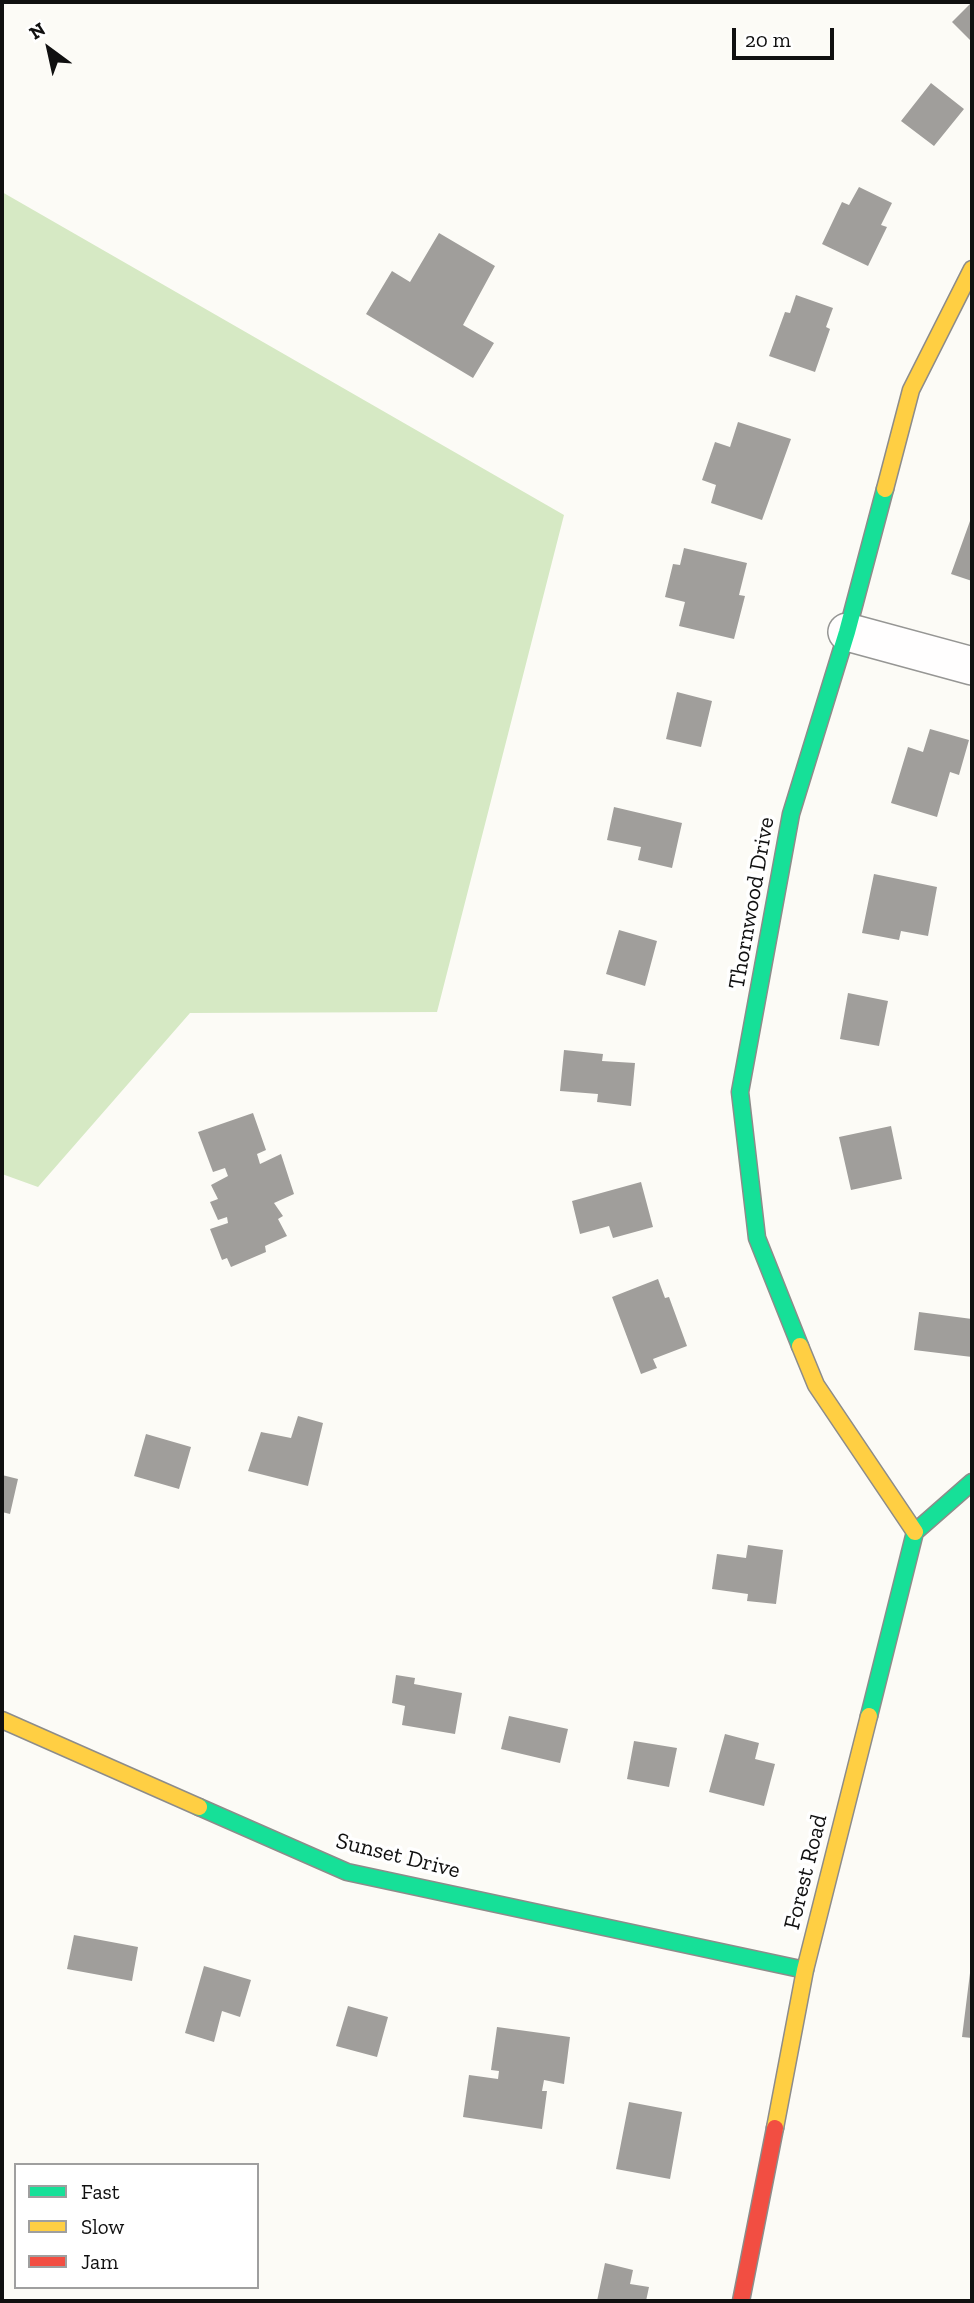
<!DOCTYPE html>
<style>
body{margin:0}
#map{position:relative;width:974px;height:2303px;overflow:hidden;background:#fcfbf6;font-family:"Zilla Slab",serif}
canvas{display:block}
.frame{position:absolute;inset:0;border:4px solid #101010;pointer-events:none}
.legend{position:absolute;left:14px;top:2163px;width:245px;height:126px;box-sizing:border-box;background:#fff;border:2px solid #9f9f9f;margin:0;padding:9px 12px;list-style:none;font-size:21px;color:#101010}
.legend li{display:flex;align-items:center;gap:14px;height:35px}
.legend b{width:35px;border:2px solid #9f9f9f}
.north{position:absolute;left:14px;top:14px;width:70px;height:70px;-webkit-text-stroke:5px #fff;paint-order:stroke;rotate:327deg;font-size:19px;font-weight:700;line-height:28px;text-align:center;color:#101010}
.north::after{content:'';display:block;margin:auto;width:24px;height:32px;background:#101010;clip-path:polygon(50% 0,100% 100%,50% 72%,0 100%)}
.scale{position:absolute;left:732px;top:28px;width:102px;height:32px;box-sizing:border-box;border:4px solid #101010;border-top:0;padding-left:9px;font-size:21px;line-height:24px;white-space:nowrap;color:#101010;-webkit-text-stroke:5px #fff;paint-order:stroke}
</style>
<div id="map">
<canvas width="974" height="2303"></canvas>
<div class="frame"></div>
<ul class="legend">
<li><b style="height:9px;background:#16e098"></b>Fast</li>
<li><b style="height:9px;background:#ffcf43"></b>Slow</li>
<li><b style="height:9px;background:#f24e42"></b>Jam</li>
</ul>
<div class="north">N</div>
<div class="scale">20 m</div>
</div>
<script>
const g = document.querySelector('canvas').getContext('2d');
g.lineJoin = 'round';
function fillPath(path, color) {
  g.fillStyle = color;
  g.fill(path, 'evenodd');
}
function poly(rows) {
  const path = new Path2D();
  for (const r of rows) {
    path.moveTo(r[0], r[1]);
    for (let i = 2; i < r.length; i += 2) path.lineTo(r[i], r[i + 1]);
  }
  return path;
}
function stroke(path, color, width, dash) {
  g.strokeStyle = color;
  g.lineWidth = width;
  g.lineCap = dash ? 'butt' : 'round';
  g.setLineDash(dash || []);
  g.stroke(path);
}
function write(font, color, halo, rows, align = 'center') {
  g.font = font + ' "Zilla Slab",serif';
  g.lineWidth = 7;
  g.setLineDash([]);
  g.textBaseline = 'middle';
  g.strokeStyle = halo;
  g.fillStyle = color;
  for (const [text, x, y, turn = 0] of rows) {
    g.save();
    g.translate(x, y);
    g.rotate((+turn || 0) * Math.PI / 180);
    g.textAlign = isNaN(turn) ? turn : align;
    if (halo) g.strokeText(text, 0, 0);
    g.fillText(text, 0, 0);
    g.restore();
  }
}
const forest = poly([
 [2,192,564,515,437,1012,190,1013,38,1187,2,1174]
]);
const building = poly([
 [972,2,972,42,952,22],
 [931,83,964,109,934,146,901,121],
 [859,187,892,203,881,225,887,227,868,266,822,244,842,202,849,205],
 [439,233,495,266,463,325,494,343,473,378,366,314,392,271,410,282],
 [796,295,833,308,826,327,830,329,815,372,769,356,785,312,790,313],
 [738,422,791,439,762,520,711,503,716,485,702,480,715,442,730,447],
 [970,521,972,522,972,581,951,574],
 [684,548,747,563,739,595,745,596,734,639,679,626,685,602,665,597,673,564,680,565],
 [677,692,712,701,701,747,666,739],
 [930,729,969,740,959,775,950,772,937,817,891,803,908,747,923,752],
 [614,807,682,823,672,868,638,860,641,847,607,840],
 [874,874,937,887,928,936,901,931,899,940,862,933],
 [619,930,657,941,645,986,606,974],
 [848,993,888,1001,879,1046,840,1039],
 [564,1050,603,1054,602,1061,635,1063,631,1106,597,1102,598,1094,560,1091],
 [253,1113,266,1150,257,1154,260,1164,281,1154,294,1194,274,1203,283,1216,278,1219,287,1236,265,1246,266,1252,231,1267,227,1258,222,1260,210,1229,228,1223,227,1217,218,1220,210,1202,218,1199,211,1185,228,1176,225,1168,213,1172,198,1132],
 [891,1126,902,1179,851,1190,839,1137],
 [641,1182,653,1227,613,1238,609,1226,580,1234,572,1201],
 [658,1279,665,1298,669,1297,687,1346,653,1359,657,1368,641,1374,612,1297],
 [919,1312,972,1319,972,1357,914,1350],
 [298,1416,323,1423,308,1486,248,1471,261,1432,291,1438],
 [146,1434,191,1447,179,1489,134,1476],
 [2,1475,18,1479,10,1514,2,1512],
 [748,1545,783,1550,776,1604,747,1601,748,1594,712,1589,717,1554,746,1558],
 [396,1675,415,1678,414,1684,462,1693,455,1734,402,1725,405,1706,392,1703],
 [509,1716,568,1729,560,1763,501,1749],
 [725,1734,759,1743,755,1759,775,1764,764,1806,709,1792],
 [634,1741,677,1748,669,1787,627,1779],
 [74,1935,138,1947,132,1981,67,1969],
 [971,1965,972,1965,972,2038,962,2037],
 [204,1966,251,1980,240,2017,222,2011,214,2042,185,2033],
 [348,2006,388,2017,377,2057,336,2046],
 [497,2027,570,2037,564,2084,544,2080,542,2091,547,2091,542,2129,463,2117,469,2075,498,2079,499,2071,491,2070],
 [629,2102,682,2112,670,2179,616,2169],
 [605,2263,633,2270,630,2284,649,2287,646,2301,597,2301]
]);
const street = poly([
 [847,632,972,666]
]);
const fast = poly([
 [800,1346,757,1238,740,1092,791,814,847,632,885,489],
 [869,1716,915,1532,972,1482],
 [199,1807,347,1872,805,1970]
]);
const slow = poly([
 [885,489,911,390,972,269],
 [800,1346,816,1385,915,1532],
 [2,1720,199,1807],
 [775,2128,805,1970,869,1716]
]);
const jam = poly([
 [741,2301,775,2128]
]);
const streetNames = [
 ["Thornwood Drive",752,903,-80],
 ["Sunset Drive",398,1856,14],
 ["Forest Road",806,1872,-76]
];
fillPath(forest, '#d6e9c4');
fillPath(building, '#a09e9b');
stroke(street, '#969694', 40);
stroke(fast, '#8d8c8a', 19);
stroke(slow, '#8d8c8a', 19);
stroke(jam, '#8d8c8a', 19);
stroke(street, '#fffefe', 37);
stroke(fast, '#16e098', 16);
stroke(slow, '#ffcf43', 16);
stroke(jam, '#f24e42', 16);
write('23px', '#101010', '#fff', streetNames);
</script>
